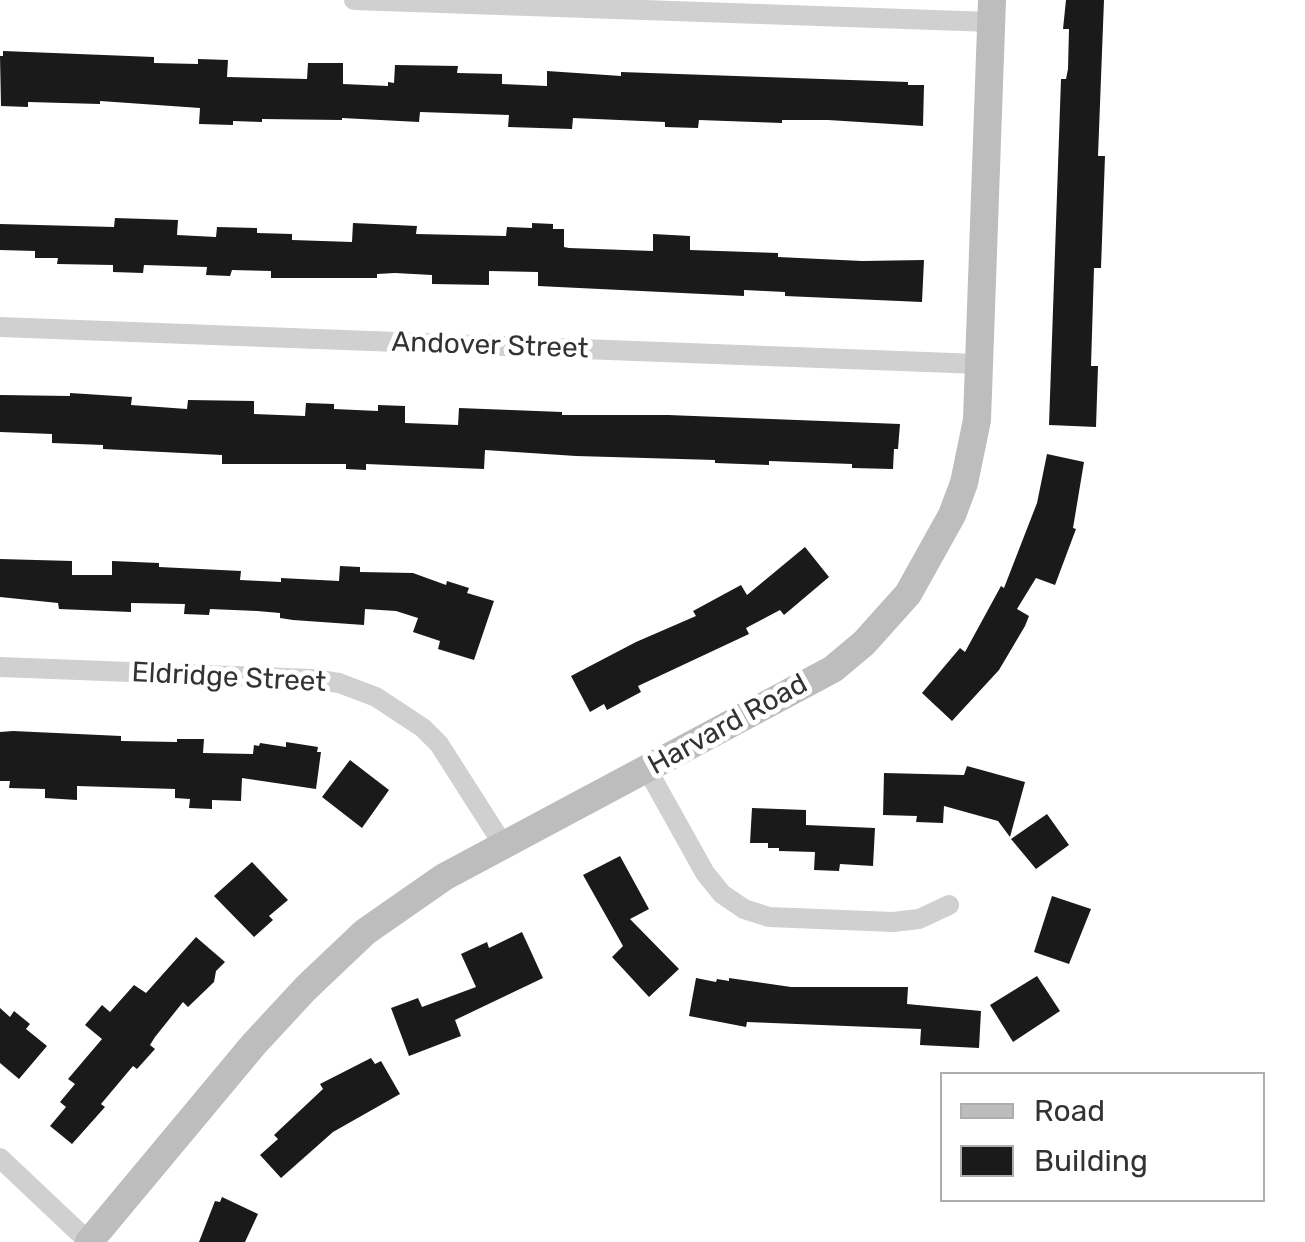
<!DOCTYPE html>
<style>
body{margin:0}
#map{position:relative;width:1305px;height:1242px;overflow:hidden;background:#fff;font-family:Rubik,sans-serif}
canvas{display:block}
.legend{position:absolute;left:940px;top:1072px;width:325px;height:130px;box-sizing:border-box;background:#fff;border:2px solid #adadad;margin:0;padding:12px 18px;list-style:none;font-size:30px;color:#333}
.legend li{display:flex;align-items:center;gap:20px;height:50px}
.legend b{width:50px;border:2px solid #adadad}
</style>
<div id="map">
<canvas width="1305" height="1242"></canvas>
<ul class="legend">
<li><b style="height:12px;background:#bdbdbd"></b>Road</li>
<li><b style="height:28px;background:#1a1a1a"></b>Building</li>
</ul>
</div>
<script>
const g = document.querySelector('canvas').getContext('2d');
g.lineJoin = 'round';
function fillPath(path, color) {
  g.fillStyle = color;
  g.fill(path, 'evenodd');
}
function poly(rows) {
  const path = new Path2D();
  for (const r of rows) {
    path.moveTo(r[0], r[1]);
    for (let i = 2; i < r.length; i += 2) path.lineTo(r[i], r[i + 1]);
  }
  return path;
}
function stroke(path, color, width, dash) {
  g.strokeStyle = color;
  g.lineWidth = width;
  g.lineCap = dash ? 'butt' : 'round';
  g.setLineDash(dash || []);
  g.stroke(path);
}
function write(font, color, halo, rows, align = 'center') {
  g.font = font + ' Rubik,sans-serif';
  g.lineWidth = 10;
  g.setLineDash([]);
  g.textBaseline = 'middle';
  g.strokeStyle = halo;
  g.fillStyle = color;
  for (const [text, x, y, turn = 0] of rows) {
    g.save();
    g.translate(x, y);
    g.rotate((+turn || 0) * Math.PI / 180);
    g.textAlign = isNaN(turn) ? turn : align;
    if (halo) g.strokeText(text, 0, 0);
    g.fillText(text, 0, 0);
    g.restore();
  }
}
const building = poly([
 [1066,0,1104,0,1098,156,1105,156,1101,268,1094,268,1091,366,1098,366,1096,427,1049,425,1061,79,1066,79,1068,69,1069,29,1063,29],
 [3,51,154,57,154,63,198,64,198,59,228,60,227,77,307,79,308,63,343,63,343,84,388,86,388,82,394,83,395,65,458,66,457,73,502,74,502,84,547,86,547,71,621,76,621,72,908,82,908,85,924,85,923,126,828,120,782,120,782,123,699,120,698,128,665,127,665,122,573,118,572,129,508,127,509,115,420,112,419,122,342,118,342,120,262,119,262,122,233,121,233,125,199,124,200,108,100,101,100,104,28,102,28,107,1,106,0,56,3,56],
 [115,218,178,220,177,235,216,237,217,227,257,228,257,233,292,234,292,240,352,242,353,223,417,226,416,234,506,236,507,227,532,228,532,223,553,224,553,229,564,229,564,247,569,248,653,251,653,234,690,236,690,250,778,253,778,257,862,261,924,260,922,302,785,296,785,292,744,290,744,296,538,286,538,272,489,271,489,285,432,284,432,275,395,273,377,274,377,278,271,278,271,271,232,270,230,276,206,275,207,267,144,265,143,273,113,272,113,265,57,264,58,258,35,258,35,251,0,250,0,224,114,227],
 [70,393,132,397,131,405,187,409,188,400,254,401,254,414,305,416,306,403,334,404,334,409,378,411,378,405,405,406,405,423,458,425,459,408,562,412,562,415,668,415,900,424,898,449,894,449,893,469,852,468,852,464,769,461,769,465,715,463,715,460,576,456,485,450,484,469,366,464,366,470,346,469,346,464,222,464,222,455,103,449,103,445,52,443,52,434,0,432,0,395,70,396],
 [1047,454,1084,462,1073,528,1076,529,1055,585,1036,578,1017,609,1029,616,1025,626,999,670,952,721,922,693,960,648,965,652,1001,586,1004,588,1037,503],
 [805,547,829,577,784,615,780,610,746,628,749,634,638,686,641,692,607,710,604,704,590,712,571,676,636,642,696,616,693,611,741,585,747,595],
 [0,559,72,561,72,575,112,575,112,561,159,563,159,567,241,571,240,580,281,582,281,578,339,581,340,566,360,567,360,572,413,573,446,585,447,581,469,588,467,593,494,601,474,660,438,649,440,641,413,632,418,618,396,611,365,609,364,625,293,620,280,618,280,613,257,611,210,609,209,615,184,614,185,604,131,603,131,612,59,609,58,603,0,597],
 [13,731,121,736,121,741,177,742,177,739,204,739,203,753,253,754,254,745,259,746,260,743,286,747,286,742,318,747,317,752,321,752,316,789,242,778,241,801,212,800,212,809,189,808,190,799,175,798,175,789,77,786,77,800,45,798,45,789,9,788,10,781,0,781,0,732],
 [350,760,389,790,362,828,322,797],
 [967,766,1025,782,1010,837,998,821,944,806,943,823,916,822,917,816,883,815,884,773,964,775],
 [752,808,806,810,806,825,875,828,873,866,840,864,839,871,814,870,815,852,779,851,779,848,768,848,768,843,750,843],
 [1047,814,1069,845,1036,869,1011,839],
 [620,856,649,909,630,919,679,969,649,997,612,957,623,946,583,875],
 [252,862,288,900,269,916,273,920,254,937,214,896],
 [1052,896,1091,909,1069,964,1034,952],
 [522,932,543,978,455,1020,461,1036,409,1056,391,1008,418,998,422,1007,476,987,461,954,487,942,489,948],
 [196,937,225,962,216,971,214,982,188,1007,183,1002,155,1037,150,1045,155,1049,137,1069,133,1066,101,1104,105,1107,72,1144,50,1126,66,1107,60,1102,75,1084,68,1079,102,1039,85,1025,102,1005,110,1012,134,985,146,993],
 [1037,976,1060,1011,1013,1042,990,1005],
 [696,978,716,982,717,979,729,981,729,978,791,987,908,987,907,1004,981,1011,979,1048,920,1045,921,1029,747,1022,746,1027,689,1016],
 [0,1008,10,1017,14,1011,30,1024,26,1029,47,1046,19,1079,0,1063],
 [371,1058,375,1064,381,1061,400,1094,333,1132,281,1178,260,1155,278,1139,274,1135,323,1089,320,1084],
 [222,1197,258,1214,245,1242,199,1242,215,1201,220,1202]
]);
const street = poly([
 [354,0,992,22],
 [0,327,979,364],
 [0,667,312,679,339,683,376,697,423,728,439,744,504,846],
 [647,769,705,873,722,894,744,909,769,917,893,922,919,919,949,905],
 [0,1158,89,1242]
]);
const secondary = poly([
 [89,1242,254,1044,306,988,365,932,444,877,833,669,864,643,908,594,952,515,964,483,977,420,992,0]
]);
const streetNames = [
 ["Andover Street",490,346,2],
 ["Eldridge Street",229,678,3],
 ["Harvard Road",728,725,-29]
];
fillPath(building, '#1a1a1a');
stroke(street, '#d0d0d0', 20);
stroke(secondary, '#bdbdbd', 28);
write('28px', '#333', '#fff', streetNames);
</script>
